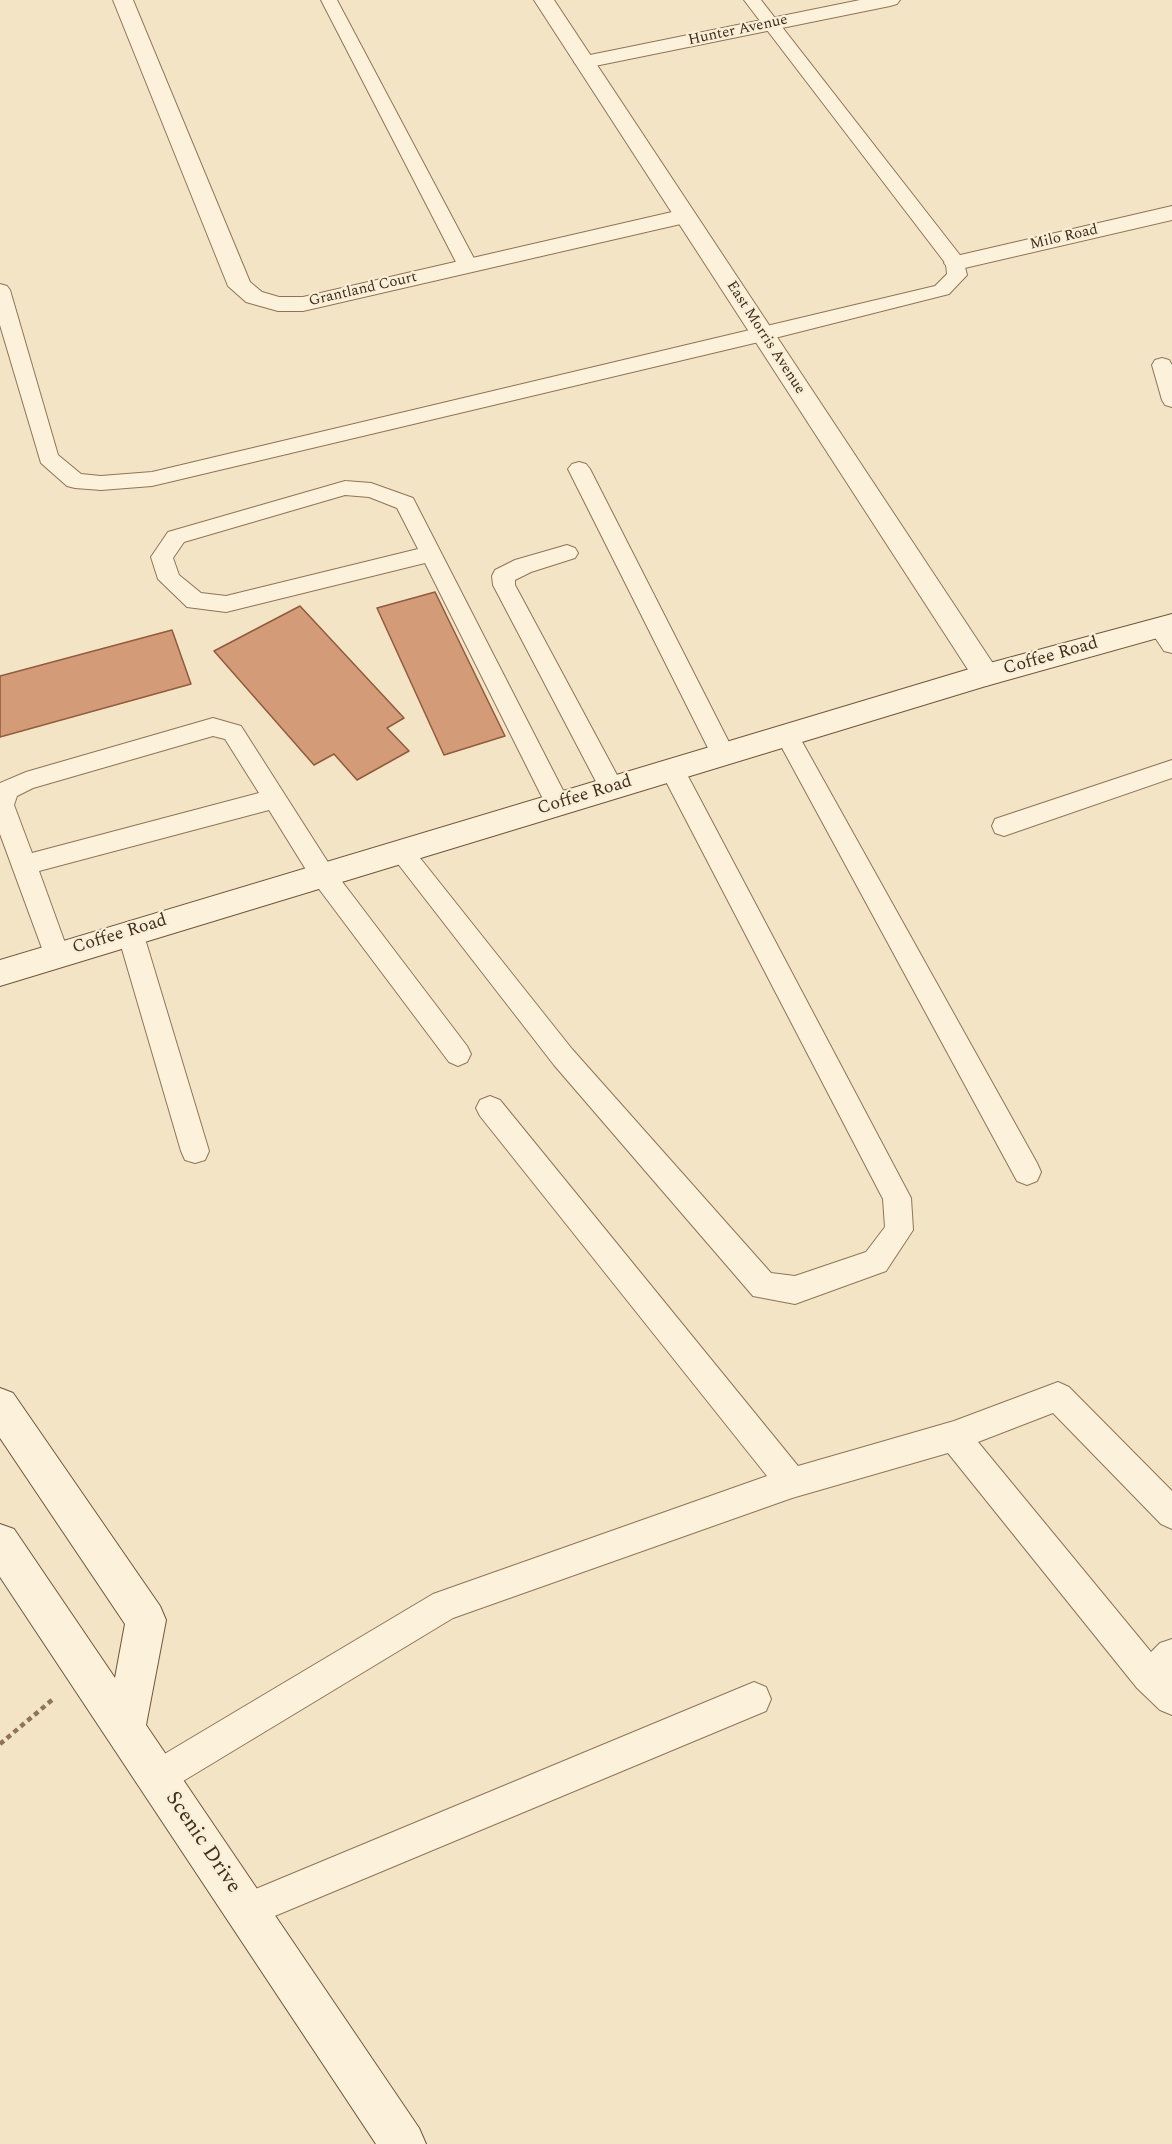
<!DOCTYPE html>
<style>
body{margin:0}
canvas{display:block;background:#f2e4c5}
</style>
<canvas width="1172" height="2144"></canvas>
<script>
const g = document.querySelector('canvas').getContext('2d');
g.lineJoin = 'round';
function fillPath(path, color) {
  g.fillStyle = color;
  g.fill(path, 'evenodd');
}
function poly(rows) {
  const path = new Path2D();
  for (const r of rows) {
    path.moveTo(r[0], r[1]);
    for (let i = 2; i < r.length; i += 2) path.lineTo(r[i], r[i + 1]);
  }
  return path;
}
function stroke(path, color, width, dash) {
  g.strokeStyle = color;
  g.lineWidth = width;
  g.lineCap = dash ? 'butt' : 'round';
  g.setLineDash(dash || []);
  g.stroke(path);
}
function write(font, color, halo, rows, align = 'center') {
  g.font = font + ' Spectral,serif';
  g.lineWidth = 4.5;
  g.setLineDash([]);
  g.textBaseline = 'middle';
  g.strokeStyle = halo;
  g.fillStyle = color;
  for (const [text, x, y, turn = 0] of rows) {
    g.save();
    g.translate(x, y);
    g.rotate((+turn || 0) * Math.PI / 180);
    g.textAlign = isNaN(turn) ? turn : align;
    if (halo) g.strokeText(text, 0, 0);
    g.fillText(text, 0, 0);
    g.restore();
  }
}
const building = poly([
 [435,592,505,736,444,755,377,608,435,592],
 [300,606,404,718,387,728,409,751,357,780,334,754,314,765,214,651,300,606],
 [172,630,191,684,0,737,0,676,172,630]
]);
const path = poly([
 [0,1744,52,1700]
]);
const service = poly([
 [321,0,337,0,478,266,475,270,468,272,458,266,321,0],
 [744,0,761,0,963,259,967,275,949,294,763,341,152,486,101,490,75,488,67,486,41,463,0,325,0,284,7,286,10,290,58,455,81,474,101,476,152,472,935,286,947,274,946,264,744,0],
 [1162,358,1169,360,1172,365,1172,407,1165,405,1162,400,1152,365,1155,360,1162,358],
 [579,462,586,464,590,469,735,754,731,760,723,763,715,760,711,754,568,469,572,464,579,462],
 [345,481,371,483,413,498,570,804,567,811,558,814,549,811,425,563,226,612,187,607,158,579,151,557,168,532,345,481],
 [345,495,369,497,397,508,418,549,226,596,201,593,179,575,173,558,184,542,345,495],
 [567,545,575,548,578,553,575,558,531,572,515,580,515,585,624,788,621,795,612,797,603,795,493,585,492,576,495,570,515,560,567,545],
 [1159,619,1167,621,1172,628,1172,653,1164,651,1148,627,1151,621,1159,619],
 [213,718,241,726,331,867,467,1046,471,1054,467,1062,458,1066,449,1062,313,881,269,810,39,871,69,954,65,962,56,965,47,962,0,834,0,783,26,772,213,718],
 [213,736,225,739,259,793,32,853,14,805,17,796,33,788,213,736],
 [787,726,795,729,1037,1163,1041,1172,1037,1181,1027,1185,1017,1181,775,735,779,729,787,726],
 [1172,760,1172,778,1004,836,995,833,992,826,995,819,1172,760],
 [672,761,681,763,911,1198,913,1230,886,1271,795,1304,753,1296,554,1065,388,851,391,844,400,841,409,844,572,1049,771,1273,795,1276,866,1252,885,1227,883,1199,660,770,663,763,672,761],
 [130,921,139,925,143,932,209,1151,205,1160,195,1163,185,1160,181,1151,117,932,121,925,130,921],
 [490,1096,500,1100,798,1466,954,1421,1058,1382,1069,1387,1172,1491,1172,1529,1161,1524,1053,1413,978,1442,1151,1652,1160,1643,1172,1639,1172,1715,1160,1710,1137,1688,948,1453,792,1498,453,1618,170,1789,158,1794,146,1789,141,1777,146,1765,433,1594,767,1476,480,1116,476,1108,480,1100,490,1096],
 [754,1682,766,1687,771,1699,766,1711,246,1928,234,1922,228,1910,234,1898,754,1682]
]);
const minor = poly([
 [113,0,133,0,250,282,262,292,279,297,303,297,685,209,693,211,696,216,693,221,685,223,303,311,278,311,246,302,228,286,113,0],
 [860,0,900,0,897,4,890,6,585,68,578,66,574,62,578,58,585,56,860,0],
 [1172,206,1172,220,956,270,948,268,944,263,948,258,956,256,1172,206]
]);
const tertiary = poly([
 [534,0,554,0,996,668,1000,675,996,682,986,686,976,682,534,0]
]);
const secondary = poly([
 [1172,614,1172,634,986,686,0,986,0,960,986,664,1172,614],
 [0,1388,13,1393,160,1606,166,1620,146,1725,419,2128,426,2144,376,2144,0,1577,0,1524,14,1529,115,1678,125,1624,0,1438,0,1388]
]);
const farStreetnames = [
 ["Hunter Avenue",738,31,-12],
 ["Milo Road",1064,238,-13],
 ["Grantland Court",363,290,-13],
 ["East Morris Avenue",765,338,57]
];
const streetNames = [
 ["Coffee Road",1051,657,-16],
 ["Coffee Road",585,796,-17],
 ["Coffee Road",120,935,-17]
];
const nearStreetnames = [
 ["Scenic Drive",202,1843,56]
];
fillPath(building, '#d49b78');
stroke(building, '#915b3c', 1.5);
stroke(service, '#907459', 2);
stroke(minor, '#907459', 2);
stroke(tertiary, '#907459', 2);
stroke(secondary, '#72553c', 2);
stroke(path, '#907459', 4.5, [5, 4]);
fillPath(service, '#fcf1da');
fillPath(minor, '#fcf1da');
fillPath(tertiary, '#fcf1da');
fillPath(secondary, '#fcf1da');
write('15px', '#3f2d1e', '#f9eed6', farStreetnames);
write('18px', '#3f2d1e', '#f9eed6', streetNames);
write('21px', '#3f2d1e', '#f9eed6', nearStreetnames);
</script>
